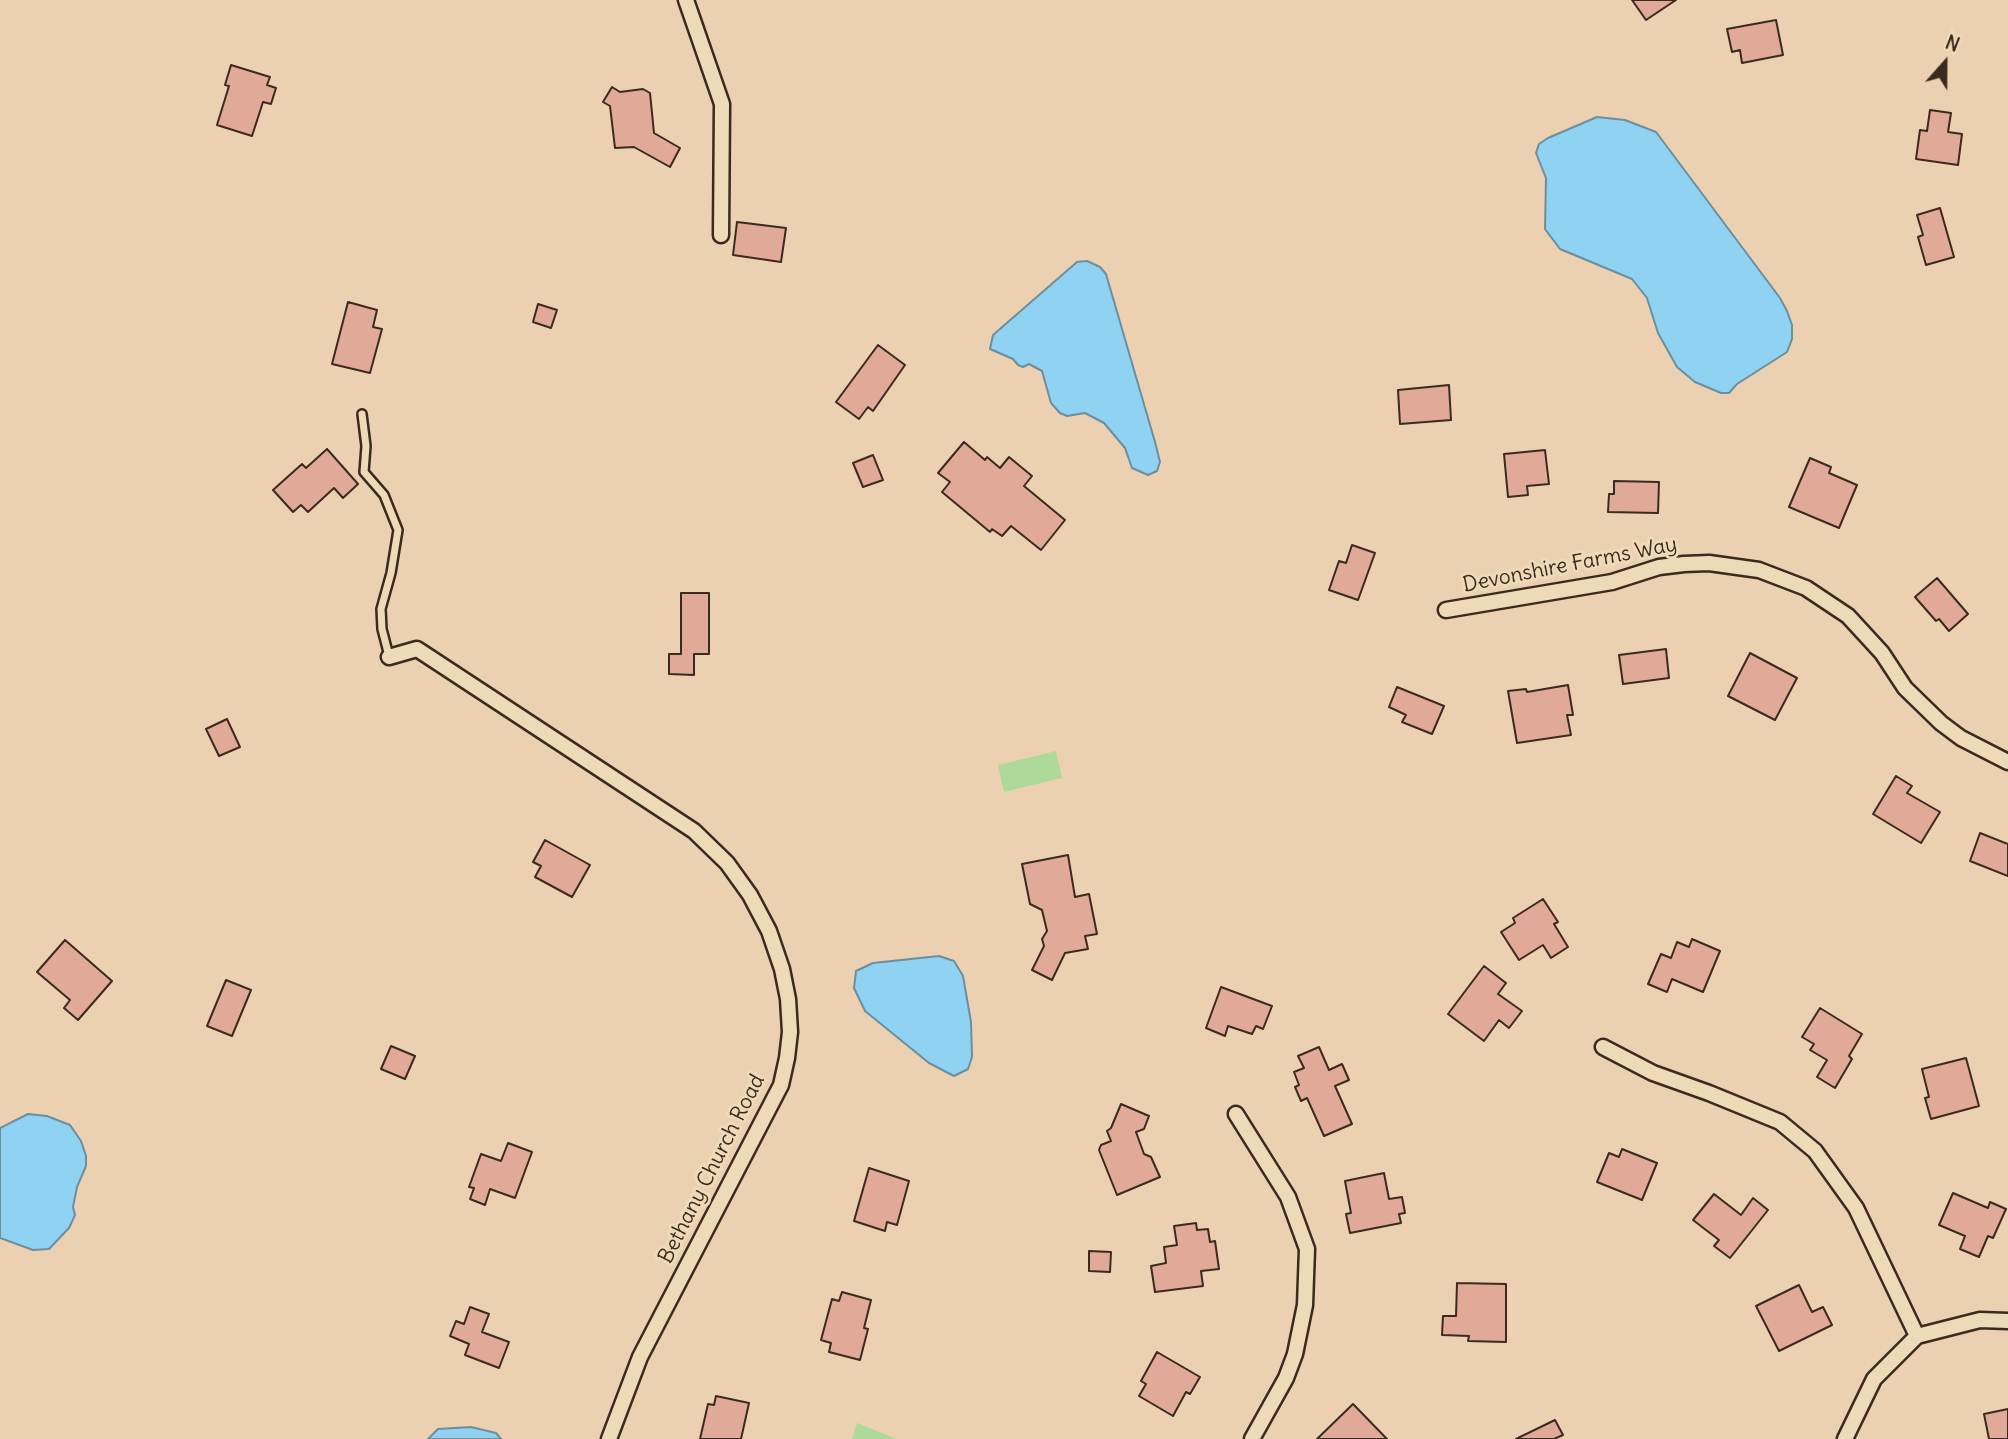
<!DOCTYPE html>
<style>
body{margin:0}
#map{position:relative;width:2008px;height:1439px;overflow:hidden;background:#ecd0b2;font-family:Delius,sans-serif}
canvas{display:block}
.north{position:absolute;left:1910px;top:28px;width:70px;height:70px;-webkit-text-stroke:5px #efdab8;paint-order:stroke;rotate:21deg;font-size:19px;font-weight:700;line-height:28px;text-align:center;color:#3b2a1e}
.north::after{content:'';display:block;margin:auto;width:24px;height:32px;background:#3b2a1e;clip-path:polygon(50% 0,100% 100%,50% 72%,0 100%)}
</style>
<div id="map">
<canvas width="2008" height="1439"></canvas>
<div class="north">N</div>
</div>
<script>
const g = document.querySelector('canvas').getContext('2d');
g.lineJoin = 'round';
function fillPath(path, color) {
  g.fillStyle = color;
  g.fill(path, 'evenodd');
}
function poly(rows) {
  const path = new Path2D();
  for (const r of rows) {
    path.moveTo(r[0], r[1]);
    for (let i = 2; i < r.length; i += 2) path.lineTo(r[i], r[i + 1]);
  }
  return path;
}
function stroke(path, color, width, dash) {
  g.strokeStyle = color;
  g.lineWidth = width;
  g.lineCap = dash ? 'butt' : 'round';
  g.setLineDash(dash || []);
  g.stroke(path);
}
function write(font, color, halo, rows, align = 'center') {
  g.font = font + ' Delius,sans-serif';
  g.lineWidth = 6;
  g.setLineDash([]);
  g.textBaseline = 'middle';
  g.strokeStyle = halo;
  g.fillStyle = color;
  for (const [text, x, y, turn = 0] of rows) {
    g.save();
    g.translate(x, y);
    g.rotate((+turn || 0) * Math.PI / 180);
    g.textAlign = isNaN(turn) ? turn : align;
    if (halo) g.strokeText(text, 0, 0);
    g.fillText(text, 0, 0);
    g.restore();
  }
}
const green = poly([
 [1056,751,1062,778,1004,792,998,765],
 [857,1423,897,1439,852,1439]
]);
const water = poly([
 [1597,117,1625,120,1656,132,1780,298,1787,311,1792,325,1792,339,1787,352,1737,384,1729,393,1721,393,1695,382,1677,367,1658,333,1647,298,1632,279,1560,249,1545,229,1546,178,1536,153,1539,144,1548,138,1597,117],
 [1087,261,1100,267,1106,274,1155,442,1160,462,1157,471,1148,475,1132,468,1125,448,1104,423,1085,413,1067,416,1060,413,1051,403,1042,371,1029,364,1023,367,1018,365,1013,359,990,349,993,335,1077,262,1087,261],
 [939,956,954,961,963,976,971,1022,972,1057,968,1069,954,1076,929,1063,865,1011,854,988,856,971,873,963,939,956],
 [28,1114,47,1116,70,1125,81,1141,86,1156,86,1166,77,1187,73,1207,75,1215,69,1228,49,1249,33,1250,0,1238,0,1128,28,1114],
 [471,1427,496,1433,501,1439,428,1439,438,1429,471,1427]
]);
const building = poly([
 [1632,0,1676,0,1646,20,1632,0],
 [1776,20,1783,55,1742,63,1740,50,1732,52,1727,29,1776,20],
 [231,65,270,77,267,85,276,88,271,104,263,102,252,136,217,125,229,86,225,85,231,65],
 [612,87,620,92,643,89,650,93,654,133,680,148,670,167,634,147,615,148,610,106,603,102,612,87],
 [1930,110,1951,113,1948,132,1962,134,1958,165,1916,159,1920,130,1927,131,1930,110],
 [1940,208,1954,257,1926,265,1918,237,1923,235,1917,215,1940,208],
 [737,222,786,228,781,262,733,255,737,222],
 [348,302,377,310,373,327,382,329,370,373,332,364,348,302],
 [538,304,557,310,551,328,533,322,538,304],
 [878,345,905,365,873,411,868,407,859,419,836,402,878,345],
 [1449,385,1451,420,1400,424,1398,390,1449,385],
 [964,442,985,460,987,457,1000,468,1009,457,1032,476,1024,486,1065,520,1041,550,1011,526,1002,536,992,529,990,532,942,492,950,482,938,473,964,442],
 [327,449,358,484,343,498,334,488,308,512,301,505,293,512,273,490,302,464,306,468,327,449],
 [1545,450,1549,484,1527,486,1528,495,1508,497,1504,454,1545,450],
 [873,455,883,480,863,487,853,463,873,455],
 [1810,458,1831,467,1829,473,1857,485,1839,528,1789,507,1810,458],
 [1614,481,1659,482,1658,513,1608,512,1609,494,1614,494,1614,481],
 [1352,545,1375,553,1358,600,1329,590,1339,561,1346,563,1352,545],
 [1937,578,1968,614,1949,631,1939,619,1936,621,1915,597,1937,578],
 [681,593,709,593,709,654,694,654,694,675,669,674,669,654,681,654,681,593],
 [1666,649,1669,678,1623,684,1619,655,1666,649],
 [1750,653,1797,678,1775,720,1728,696,1750,653],
 [1568,685,1573,715,1567,715,1571,735,1517,743,1508,691,1526,689,1527,692,1568,685],
 [1397,687,1444,706,1432,734,1402,722,1406,715,1389,707,1397,687],
 [227,719,240,747,219,756,206,729,227,719],
 [1896,776,1912,786,1907,793,1940,812,1921,843,1873,814,1896,776],
 [1980,833,2008,844,2008,876,1970,861,1980,833],
 [545,840,590,865,572,897,535,877,541,866,533,862,545,840],
 [1068,855,1075,897,1089,894,1097,934,1085,936,1088,949,1065,953,1052,980,1032,970,1044,946,1042,939,1047,931,1042,910,1030,904,1022,864,1068,855],
 [1543,899,1558,922,1554,924,1568,947,1551,958,1543,945,1519,960,1501,932,1515,923,1513,918,1543,899],
 [1692,939,1720,951,1703,992,1672,979,1667,992,1648,984,1661,954,1671,958,1677,942,1689,947,1692,939],
 [65,940,112,981,78,1020,64,1008,70,1000,37,972,65,940],
 [1484,966,1506,983,1498,994,1522,1011,1509,1028,1499,1020,1484,1041,1448,1014,1484,966],
 [226,980,251,990,232,1036,207,1026,226,980],
 [1221,987,1272,1006,1263,1029,1256,1026,1252,1034,1228,1026,1225,1036,1206,1028,1221,987],
 [1820,1008,1862,1034,1849,1056,1852,1059,1835,1088,1817,1077,1827,1060,1810,1050,1814,1044,1802,1037,1820,1008],
 [391,1046,415,1056,405,1079,381,1069,391,1046],
 [1319,1047,1329,1070,1342,1064,1349,1080,1335,1086,1352,1124,1324,1136,1307,1098,1301,1101,1295,1087,1299,1085,1294,1072,1304,1068,1298,1056,1319,1047],
 [1966,1058,1979,1106,1931,1119,1925,1098,1929,1097,1922,1069,1966,1058],
 [1121,1104,1149,1116,1144,1129,1136,1132,1144,1154,1151,1157,1160,1177,1117,1195,1099,1150,1101,1145,1111,1141,1107,1131,1111,1128,1121,1104],
 [508,1143,532,1152,515,1198,490,1189,485,1205,470,1199,474,1188,469,1187,481,1154,501,1161,508,1143],
 [1622,1149,1657,1163,1642,1200,1597,1182,1609,1153,1619,1157,1622,1149],
 [869,1168,909,1181,897,1225,887,1222,885,1231,854,1221,869,1168],
 [1384,1173,1389,1199,1402,1197,1405,1213,1399,1214,1401,1223,1350,1233,1346,1214,1351,1213,1345,1181,1384,1173],
 [1953,1193,1988,1208,1990,1202,2006,1209,1993,1238,1988,1236,1979,1257,1960,1249,1965,1236,1939,1225,1953,1193],
 [1714,1194,1741,1215,1753,1198,1768,1210,1730,1258,1714,1246,1719,1240,1693,1220,1714,1194],
 [1196,1223,1197,1230,1208,1229,1210,1242,1215,1241,1219,1269,1201,1271,1203,1286,1155,1292,1151,1266,1166,1263,1164,1247,1177,1245,1174,1226,1196,1223],
 [1089,1251,1111,1252,1110,1272,1089,1271,1089,1251],
 [1457,1283,1506,1284,1506,1342,1468,1341,1469,1336,1442,1335,1443,1316,1456,1316,1457,1283],
 [1799,1285,1812,1312,1823,1307,1832,1325,1779,1351,1756,1306,1799,1285],
 [842,1292,871,1300,864,1328,868,1329,860,1360,829,1352,831,1343,821,1340,832,1299,839,1301,842,1292],
 [470,1307,489,1314,482,1332,509,1342,499,1368,465,1355,469,1344,450,1336,456,1321,464,1324,470,1307],
 [1157,1352,1200,1377,1190,1394,1186,1392,1173,1416,1139,1396,1146,1384,1141,1381,1157,1352],
 [716,1396,749,1403,741,1439,700,1439,708,1404,714,1405,716,1396],
 [1353,1404,1387,1439,1317,1439,1353,1404],
 [2008,1409,2008,1439,1989,1439,1984,1414,2008,1409],
 [1555,1420,1563,1435,1554,1439,1516,1439,1555,1420]
]);
const service = poly([
 [362,414,366,446,364,472,384,495,398,530,391,573,381,609,382,629,389,656]
]);
const minor = poly([
 [686,0,722,104,721,235],
 [1446,610,1612,582,1659,567,1684,564,1709,563,1759,570,1806,588,1848,616,1882,653,1905,688,1941,723,1961,738,2008,762],
 [389,657,417,649,694,831,727,863,750,895,769,931,782,969,788,999,790,1032,787,1058,781,1085,640,1357,609,1439],
 [1603,1047,1653,1073,1709,1093,1780,1122,1815,1151,1856,1208,1917,1336],
 [1236,1114,1288,1197,1307,1249,1305,1305,1295,1354,1286,1378,1252,1439],
 [1845,1439,1874,1379,1917,1336,1980,1320,2008,1321]
]);
const streetNames = [
 ["Devonshire Farms Way",1570,565,-11],
 ["Bethany Church Road",712,1169,-63]
];
fillPath(green, '#aeda99');
fillPath(water, '#8fd2f1');
stroke(water, '#6d8f9d', 2);
fillPath(building, '#e1aa98');
stroke(building, '#3b2a1e', 2);
stroke(service, '#3b2a1e', 12);
stroke(minor, '#3b2a1e', 19);
stroke(service, '#efdab8', 7);
stroke(minor, '#efdab8', 14);
write('21px', '#3b2a1e', '#efdab8', streetNames);
</script>
